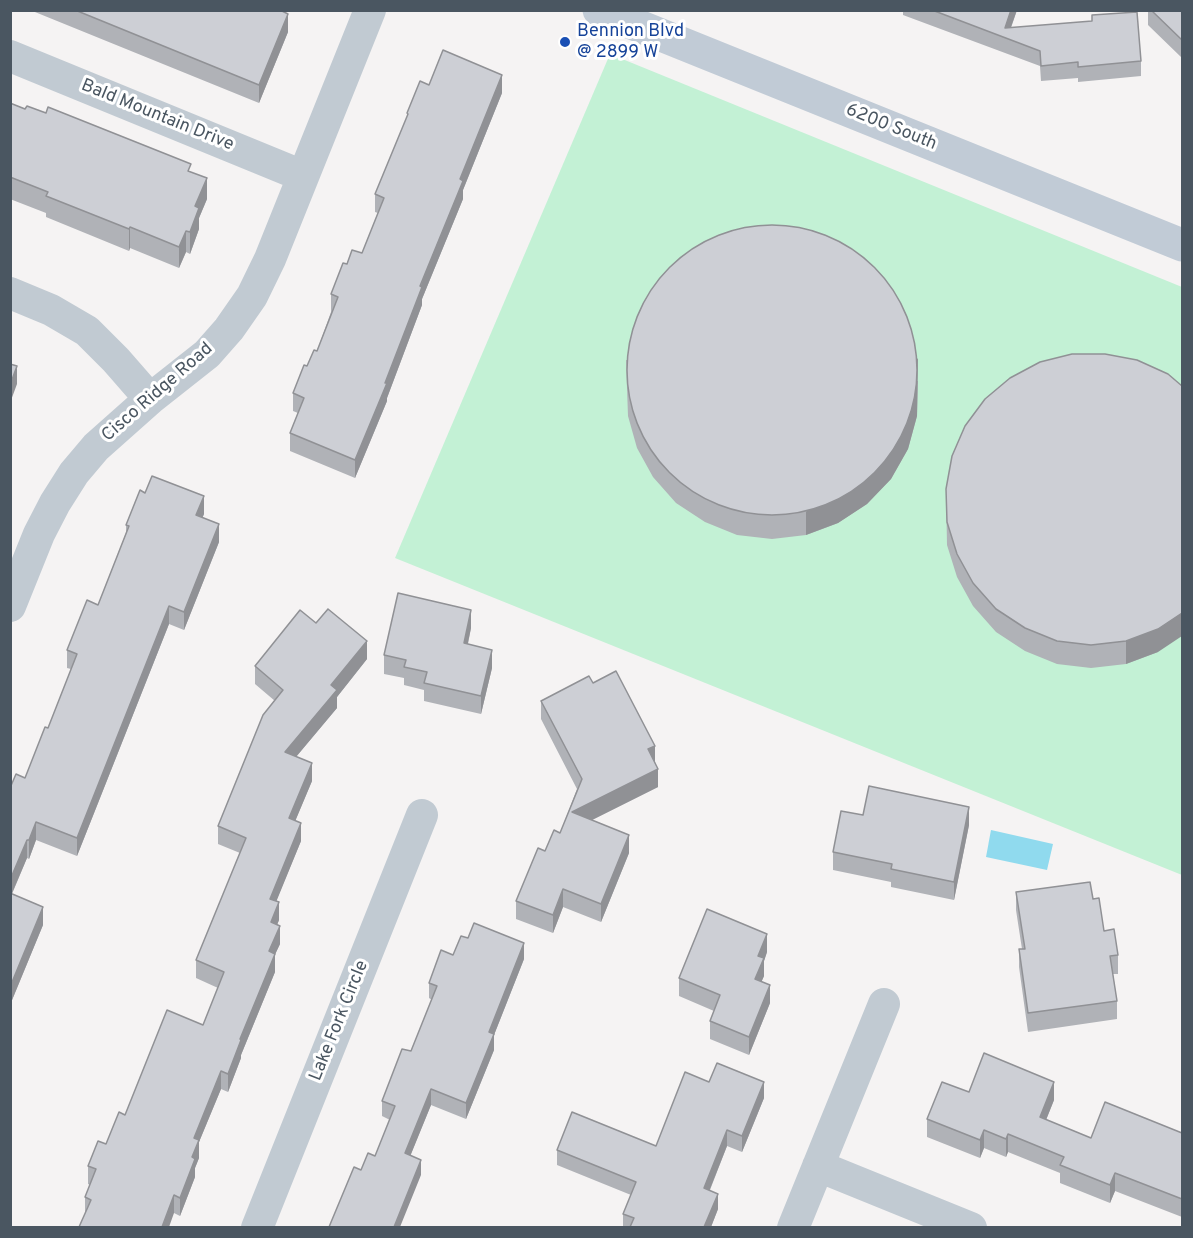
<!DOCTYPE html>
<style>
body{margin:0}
#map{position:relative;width:1193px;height:1238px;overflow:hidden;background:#f5f3f3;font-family:Overpass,sans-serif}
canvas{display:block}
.frame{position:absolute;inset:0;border:12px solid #4a5661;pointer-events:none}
</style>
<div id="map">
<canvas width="1193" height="1238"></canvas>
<div class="frame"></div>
</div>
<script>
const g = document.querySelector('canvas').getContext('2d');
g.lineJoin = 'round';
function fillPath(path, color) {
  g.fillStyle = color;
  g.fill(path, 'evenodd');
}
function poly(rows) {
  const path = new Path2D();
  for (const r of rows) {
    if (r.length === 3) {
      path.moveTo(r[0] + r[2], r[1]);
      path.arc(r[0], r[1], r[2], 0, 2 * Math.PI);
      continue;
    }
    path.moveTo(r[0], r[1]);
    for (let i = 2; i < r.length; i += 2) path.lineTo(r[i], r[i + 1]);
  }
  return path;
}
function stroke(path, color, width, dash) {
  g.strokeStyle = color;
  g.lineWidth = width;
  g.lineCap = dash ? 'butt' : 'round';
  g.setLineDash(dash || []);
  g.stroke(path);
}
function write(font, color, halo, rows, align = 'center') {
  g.font = font + ' Overpass,sans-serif';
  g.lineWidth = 6;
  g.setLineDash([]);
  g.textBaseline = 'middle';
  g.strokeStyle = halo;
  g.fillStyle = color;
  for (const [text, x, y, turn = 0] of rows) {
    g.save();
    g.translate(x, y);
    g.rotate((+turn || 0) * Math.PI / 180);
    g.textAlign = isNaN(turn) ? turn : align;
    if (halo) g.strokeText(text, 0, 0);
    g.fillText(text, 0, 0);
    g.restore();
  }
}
const green = poly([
 [610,54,1182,287,1182,875,395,558]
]);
const water = poly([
 [991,830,1053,844,1047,870,986,857]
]);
const minor = poly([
 [10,56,303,176],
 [10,293,51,310,87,331,116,360,150,399],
 [10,606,39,534,55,503,74,473,96,447,150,399,207,354,229,329,252,296,270,259,370,10],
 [818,1166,971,1228],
 [257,1228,422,815],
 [793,1228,884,1004]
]);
const secondary = poly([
 [599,10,1182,245]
]);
const wall = poly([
 [30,10,280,10,288,32,259,103],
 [903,10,1017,10,1011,28,1141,61,1141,76,1078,82,1078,78,1041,81,1040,66,903,15],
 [1148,10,1182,10,1182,58,1148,25],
 [429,85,502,93,463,190,463,199,422,299,422,305,387,398,387,401,355,478,290,451,290,433,298,413,293,411,293,393,307,366,317,351,331,312,331,294,347,264,362,253,378,213,375,212,375,194,407,117,407,113],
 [10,103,191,172,207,199,199,218,199,229,190,254,186,252,179,268,130,248,129,251,46,217,46,213,10,199],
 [626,360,918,381,917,416,908,449,891,479,867,504,838,523,806,535,772,539,737,535,705,522,676,503,653,477,637,448,628,416],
 [946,489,1158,652,1126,664,1091,668,1057,664,1025,651,996,632,973,606,957,577,947,545],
 [204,514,202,518,219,542,184,630,169,624,77,856,36,840,29,859,27,858,12,894,43,925,10,1005,10,788,25,778,48,728,71,669,67,668,67,650,98,605,126,533,126,525],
 [316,623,367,659,337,697,337,708,296,757,312,781,295,821,301,841,276,901,279,920,277,925,280,944,275,954,275,972,241,1055,241,1058,228,1092,221,1089,199,1142,199,1158,195,1168,195,1177,180,1216,174,1213,85,1214,85,1197,90,1185,88,1184,88,1166,106,1144,125,1115,203,1025,218,988,196,978,196,960,240,853,218,844,218,826,275,701,255,684,255,666],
 [471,628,468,644,492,668,481,714,424,701,424,690,404,685,404,678,384,674,384,655],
 [593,683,655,761,658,787,592,820,629,853,601,922,563,907,553,933,516,919,516,901,545,851,560,833,577,789,541,719,541,701],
 [863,815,969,825,954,900,891,887,891,882,833,870,833,852],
 [1016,892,1093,899,1104,931,1118,955,1118,974,1113,974,1117,1001,1117,1019,1028,1032,1019,967,1019,949,1022,949,1016,910],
 [767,952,764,961,764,976,761,982,770,1003,749,1055,710,1039,710,1021,714,1011,679,996,679,978],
 [453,955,524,959,494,1035,494,1050,466,1119,431,1105,410,1156,421,1175,361,1170,375,1156,390,1120,382,1116,382,1101,411,1051,432,1000,429,998,429,983],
 [709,1082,764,1098,742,1152,727,1146,710,1190,718,1209,711,1227,623,1227,623,1214,631,1195,557,1165,557,1150,656,1146],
 [969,1092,1054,1100,1046,1120,1091,1138,1182,1133,1182,1217,1115,1191,1110,1203,1060,1183,1060,1173,1008,1152,1006,1157,984,1148,980,1158,927,1137,927,1119]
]);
const shadedWall = poly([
 [1011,10,1017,10,1007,38,1005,28],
 [288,14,288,32,259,103,259,85],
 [502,75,502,93,463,190,463,199,422,299,422,305,387,398,387,401,355,478,355,460,385,383,460,179],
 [207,178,207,199,199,218,199,229,190,254,190,232,195,206],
 [130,227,130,248,129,251,129,229],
 [186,231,186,252,179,268,179,247],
 [918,358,917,416,908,449,891,479,867,504,838,523,806,535,806,512],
 [17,366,17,384,10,403,10,385],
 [204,496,204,514,196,533,196,515],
 [219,524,219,542,184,630,184,612],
 [169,606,169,624,77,856,77,838],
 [471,610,471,628,464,661,464,643],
 [1182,613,1182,636,1158,652,1126,664,1126,641],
 [367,641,367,659,337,697,337,708,285,770,285,752,331,685],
 [492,650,492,668,481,714,481,696],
 [655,746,655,764,648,749],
 [312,763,312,781,289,836,289,818],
 [658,769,658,787,572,830,572,812],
 [969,807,969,825,954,900,954,882],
 [36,822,36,840,29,859,29,840],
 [301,823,301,841,270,917,270,899],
 [629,835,629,853,601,922,601,904],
 [27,840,27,858,10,898,10,880],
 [563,889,563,907,553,933,553,915],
 [279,902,279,920,271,940,271,922],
 [43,907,43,925,10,1005,10,987],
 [280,926,280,944,273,959,275,954,275,972,241,1055,241,1058,228,1092,228,1074,269,951],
 [767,934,767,952,764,961,764,976,755,997,755,979,758,956],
 [524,943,524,959,494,1035,494,1050,466,1119,466,1103,489,1032],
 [770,985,770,1003,749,1055,749,1037],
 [221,1071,221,1089,199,1142,199,1158,195,1168,195,1177,180,1216,180,1198,194,1138],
 [764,1082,764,1098,742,1152,742,1136],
 [1054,1082,1054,1100,1040,1135,1040,1117],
 [431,1089,431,1105,405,1169,405,1153],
 [727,1130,727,1146,704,1204,704,1188],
 [984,1130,984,1148,980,1158,980,1140],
 [1008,1134,1008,1152,1006,1157,1006,1139],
 [421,1160,421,1175,400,1227,394,1227],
 [1115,1173,1115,1191,1110,1203,1110,1185],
 [718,1194,718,1209,711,1227,704,1227],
 [174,1195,174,1213,169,1227,162,1227]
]);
const building = poly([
 [75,10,280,10,288,14,259,85,75,10],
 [932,10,1011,10,1005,28,1092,21,1092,15,1137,12,1141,61,1078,67,1078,62,1041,66,1040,51,932,10],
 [1151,10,1182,10,1182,40,1151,10],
 [443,50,502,75,460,179,463,181,420,286,422,287,385,383,387,383,355,460,290,433,304,398,293,393,304,365,307,366,314,350,317,351,338,297,331,294,343,263,347,264,352,250,362,253,384,198,375,194,408,114,407,113,420,81,429,85,443,50],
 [10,103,25,109,27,106,46,113,48,107,191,164,188,171,207,178,195,206,199,208,190,232,186,231,179,247,130,227,129,229,46,196,48,192,10,177,10,103],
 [772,370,145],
 [1072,354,1105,354,1137,360,1168,374,1182,386,1182,613,1158,629,1126,641,1091,645,1057,641,1025,628,996,609,973,583,957,554,947,522,946,489,952,456,965,426,985,399,1010,378,1040,362,1072,354],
 [10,364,17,366,10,385,10,364],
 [152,476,204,496,196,515,219,524,184,612,169,606,77,838,36,822,29,840,27,840,10,880,10,788,16,774,25,778,45,727,48,728,77,654,67,650,87,600,98,605,129,526,126,525,140,490,145,493,152,476],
 [398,593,471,610,464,643,492,650,481,696,424,683,427,672,404,667,406,660,384,655,398,593],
 [328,609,367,641,331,685,337,690,285,752,312,763,289,818,301,823,270,899,279,902,271,922,280,926,269,951,275,954,240,1039,241,1040,228,1074,221,1071,194,1138,199,1140,192,1157,195,1159,180,1198,174,1195,162,1227,79,1227,91,1200,85,1197,96,1169,88,1166,98,1141,106,1144,119,1112,125,1115,167,1010,203,1025,224,972,196,960,246,838,218,826,263,715,283,690,255,666,300,610,316,623,328,609],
 [616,671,655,746,648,749,658,769,572,812,629,835,601,904,563,889,553,915,516,901,538,848,545,851,554,830,560,833,582,779,541,701,589,676,593,683,616,671],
 [869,786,969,807,954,882,891,869,892,864,833,852,841,811,863,815,869,786],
 [1090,882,1093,899,1099,898,1104,931,1114,929,1118,955,1110,956,1117,1001,1028,1013,1019,949,1025,949,1016,892,1090,882],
 [10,893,43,907,10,987,10,893],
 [707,909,767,934,758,956,764,958,755,979,770,985,749,1037,710,1021,720,995,679,978,707,909],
 [474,923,524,943,489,1032,494,1034,466,1103,431,1089,405,1153,421,1160,394,1227,329,1227,354,1167,361,1170,368,1153,375,1156,395,1106,382,1101,402,1049,411,1051,437,986,429,983,441,950,453,955,461,936,468,938,474,923],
 [984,1053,1054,1082,1040,1117,1091,1138,1105,1102,1182,1133,1182,1199,1115,1173,1110,1185,1060,1165,1064,1157,1008,1134,1006,1139,984,1130,980,1140,927,1119,942,1082,969,1092,984,1053],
 [717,1063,764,1082,742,1136,727,1130,704,1188,718,1194,704,1227,630,1227,634,1218,623,1214,636,1182,557,1150,572,1112,656,1146,685,1072,709,1082,717,1063]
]);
const markers = [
 [565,42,6,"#1a4fb4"]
];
const transitNames = [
 ["Bennion Blvd",577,32],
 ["@ 2899 W",577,53]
];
const streetNames = [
 ["Bald Mountain Drive",157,116,22],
 ["6200 South",891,128,22],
 ["Cisco Ridge Road",158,393,-41],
 ["Lake Fork Circle",340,1021,-68]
];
fillPath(green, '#c3f1d5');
fillPath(water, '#90daee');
stroke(minor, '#c1cad2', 32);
stroke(secondary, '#c1cbd6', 33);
fillPath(wall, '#b0b2b7');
fillPath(shadedWall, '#909195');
fillPath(building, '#cdcfd5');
stroke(building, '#909195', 1.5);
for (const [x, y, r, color] of markers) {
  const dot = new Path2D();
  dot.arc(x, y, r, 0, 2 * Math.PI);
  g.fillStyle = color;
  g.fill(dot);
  stroke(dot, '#fff', 2);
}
write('18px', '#164399', '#fff', transitNames, 'left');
write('18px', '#4a5661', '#fff', streetNames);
</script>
